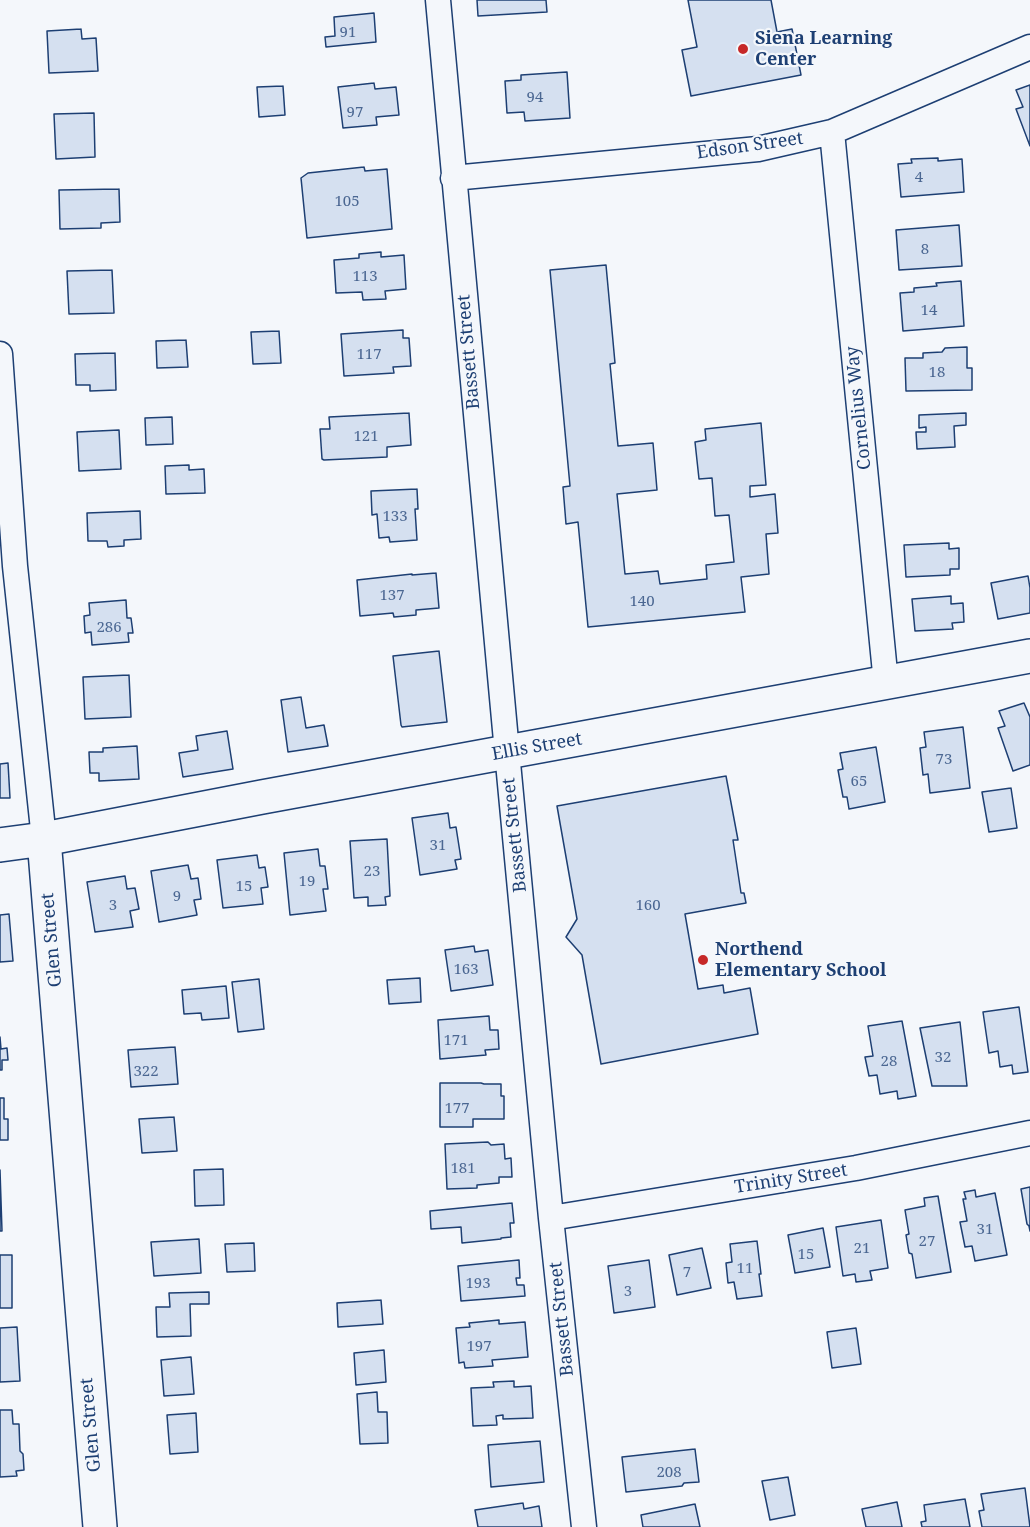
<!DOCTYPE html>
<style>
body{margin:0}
canvas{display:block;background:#f4f7fb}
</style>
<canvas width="1030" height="1527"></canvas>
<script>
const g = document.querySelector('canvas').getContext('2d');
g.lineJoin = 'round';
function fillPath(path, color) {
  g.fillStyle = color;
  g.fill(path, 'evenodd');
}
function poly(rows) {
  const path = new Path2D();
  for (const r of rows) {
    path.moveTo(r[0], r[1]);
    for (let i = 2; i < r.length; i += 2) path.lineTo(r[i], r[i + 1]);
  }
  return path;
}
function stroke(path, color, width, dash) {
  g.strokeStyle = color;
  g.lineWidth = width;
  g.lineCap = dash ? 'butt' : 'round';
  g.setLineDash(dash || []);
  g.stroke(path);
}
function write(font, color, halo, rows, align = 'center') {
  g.font = font + ' "Noto Serif",serif';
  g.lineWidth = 4.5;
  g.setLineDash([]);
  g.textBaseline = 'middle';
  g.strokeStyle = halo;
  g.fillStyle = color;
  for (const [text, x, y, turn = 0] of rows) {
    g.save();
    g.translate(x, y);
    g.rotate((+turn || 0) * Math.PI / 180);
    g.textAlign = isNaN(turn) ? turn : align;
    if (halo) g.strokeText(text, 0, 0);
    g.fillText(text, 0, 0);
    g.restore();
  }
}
const building = poly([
 [477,0,546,0,547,12,478,16,477,0],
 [688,0,771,0,777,32,792,29,801,75,691,96,682,50,697,47,688,0],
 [374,13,376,42,326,47,325,37,335,36,334,17,374,13],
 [81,29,82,39,96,38,98,71,49,73,47,31,81,29],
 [567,72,570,118,525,121,524,112,507,113,505,81,521,80,521,75,567,72],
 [374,83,375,89,396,87,399,115,376,117,377,125,343,128,338,87,374,83],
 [1030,85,1030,146,1016,109,1023,107,1016,90,1030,85],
 [283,86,285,115,259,117,257,87,283,86],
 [94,113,95,157,56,159,54,114,94,113],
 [938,158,938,161,962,159,964,192,901,197,898,164,912,163,911,159,938,158],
 [364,167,365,171,387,169,392,229,307,238,301,178,308,173,364,167],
 [119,189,120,222,101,223,101,228,60,229,59,190,119,189],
 [959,225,962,266,899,270,896,230,959,225],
 [381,252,381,257,404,255,406,289,385,291,386,299,363,300,362,292,336,293,334,260,359,258,359,254,381,252],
 [606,265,615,363,610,364,618,446,653,443,657,490,617,494,625,574,658,571,660,584,707,579,706,565,734,562,729,515,715,516,712,478,699,479,695,442,706,440,705,429,761,423,766,485,750,486,750,497,775,494,778,533,766,534,769,574,741,577,745,612,588,627,578,522,566,524,563,487,570,486,550,270,606,265],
 [112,270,114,313,69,314,67,271,112,270],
 [961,281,964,326,903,331,900,293,914,292,914,288,937,286,936,283,961,281],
 [403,330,403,338,409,338,411,366,393,367,394,373,344,376,341,334,403,330],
 [279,331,281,363,253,364,251,332,279,331],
 [186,340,188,367,157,368,156,341,186,340],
 [967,347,967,368,972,368,972,390,906,391,905,358,923,358,923,353,942,352,945,348,967,347],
 [115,353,116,390,90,391,90,385,76,385,75,354,115,353],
 [409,413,411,445,387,447,387,457,324,460,322,459,320,429,330,429,329,417,409,413],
 [966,413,966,425,954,426,955,447,917,449,916,432,926,432,926,427,919,428,919,415,966,413],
 [172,417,173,444,146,445,145,418,172,417],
 [119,430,121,469,79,471,77,432,119,430],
 [189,465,189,470,204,469,205,493,166,494,165,466,189,465],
 [417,489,418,509,415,509,417,540,390,542,389,537,379,538,377,514,372,515,371,491,417,489],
 [140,511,141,539,124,540,124,546,108,547,107,541,88,541,87,513,140,511],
 [949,543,949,549,959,548,959,569,950,569,950,575,906,577,904,545,949,543],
 [436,573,439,608,416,610,416,615,394,617,393,613,360,616,357,580,412,574,412,575,436,573],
 [1028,576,1030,588,1030,613,998,619,991,583,1028,576],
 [951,596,951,604,963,603,964,622,952,623,953,629,915,631,912,599,951,596],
 [126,600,127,618,131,618,133,633,128,633,129,642,92,645,91,632,85,633,84,616,90,615,89,603,126,600],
 [439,651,447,722,402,727,401,725,393,656,439,651],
 [129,675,131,717,85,719,83,677,129,675],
 [301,697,306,728,324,725,328,746,288,752,281,700,301,697],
 [1024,703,1030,717,1030,765,1013,771,998,728,1005,726,999,711,1024,703],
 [963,727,970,788,930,793,928,774,923,775,920,748,926,747,924,732,963,727],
 [227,731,233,769,183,777,179,753,198,750,196,736,227,731],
 [137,746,139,779,99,781,99,773,90,773,89,752,103,752,103,748,137,746],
 [876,747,885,802,849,809,847,797,843,797,838,770,843,769,840,753,876,747],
 [8,763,10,798,0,798,0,764,8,763],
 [726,776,738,840,733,840,741,893,744,893,746,903,685,914,698,989,723,985,724,993,750,988,758,1034,601,1064,582,955,566,937,577,919,557,806,726,776],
 [1011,788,1017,828,989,832,982,792,1011,788],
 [448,813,450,828,456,827,461,859,455,860,457,869,420,875,412,818,448,813],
 [387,839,390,896,385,897,386,905,368,906,368,897,354,898,350,841,387,839],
 [318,849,320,866,325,866,328,889,323,889,326,911,290,915,284,853,318,849],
 [257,855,259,868,265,867,268,887,261,888,263,904,223,908,217,860,257,855],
 [188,865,191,879,198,878,201,899,194,900,197,915,159,922,151,871,188,865],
 [125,876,127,889,135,888,139,909,130,911,133,927,95,932,87,882,125,876],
 [9,914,13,961,0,962,0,915,9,914],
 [474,946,475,952,488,950,493,985,451,991,445,950,474,946],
 [420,978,421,1002,389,1004,387,980,420,978],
 [259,979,264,1029,238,1032,232,982,259,979],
 [226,986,229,1018,202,1020,201,1013,184,1014,182,990,226,986],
 [1019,1007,1028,1072,1013,1074,1012,1065,1000,1067,998,1051,989,1053,983,1012,1019,1007],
 [489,1016,490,1030,498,1030,499,1049,485,1050,486,1055,440,1059,438,1020,489,1016],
 [902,1021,916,1096,898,1099,897,1091,880,1094,877,1075,869,1076,865,1057,873,1056,868,1026,902,1021],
 [960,1022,967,1086,932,1086,920,1028,960,1022],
 [0,1037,1,1049,7,1048,8,1060,2,1060,2,1070,0,1070,0,1037],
 [175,1047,178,1084,131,1087,128,1050,175,1047],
 [440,1083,481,1083,484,1084,501,1084,501,1096,504,1096,504,1119,473,1119,473,1127,440,1127,440,1083],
 [0,1098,4,1098,4,1119,8,1119,8,1140,0,1140,0,1098],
 [174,1117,177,1151,142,1153,139,1119,174,1117],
 [488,1142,491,1145,504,1144,505,1159,511,1158,512,1177,499,1177,499,1183,477,1185,477,1188,447,1189,445,1144,488,1142],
 [223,1169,224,1205,195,1206,194,1170,223,1169],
 [0,1170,2,1231,0,1231,0,1170],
 [1030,1187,1030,1231,1029,1226,1027,1224,1021,1189,1030,1187],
 [975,1190,976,1197,995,1193,1007,1255,975,1261,972,1246,965,1247,960,1222,967,1221,963,1199,966,1199,964,1192,975,1190],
 [938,1196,951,1272,916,1278,912,1254,909,1253,906,1235,909,1234,905,1210,925,1206,924,1198,938,1196],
 [512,1203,514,1223,510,1223,511,1237,501,1238,501,1239,462,1243,461,1227,431,1229,430,1211,512,1203],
 [881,1220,888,1268,870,1271,872,1280,856,1282,855,1274,843,1276,836,1227,881,1220],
 [823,1228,830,1267,795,1273,788,1235,823,1228],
 [199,1239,201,1273,154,1276,151,1242,199,1239],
 [757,1241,761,1274,759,1274,762,1296,737,1299,734,1282,728,1283,726,1263,732,1262,730,1244,757,1241],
 [254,1243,255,1271,227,1272,225,1244,254,1243],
 [702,1248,711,1288,677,1295,669,1255,702,1248],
 [0,1255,12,1255,12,1308,0,1308,0,1255],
 [519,1260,520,1278,516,1278,517,1285,524,1285,525,1296,461,1301,458,1266,519,1260],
 [649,1260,655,1307,614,1313,608,1266,649,1260],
 [209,1292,209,1304,190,1304,191,1336,157,1337,156,1307,170,1307,169,1293,209,1292],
 [381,1300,383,1324,338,1327,337,1303,381,1300],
 [499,1320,499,1324,525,1322,528,1357,492,1360,493,1366,465,1368,464,1362,459,1363,456,1328,470,1327,469,1323,499,1320],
 [17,1327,20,1381,0,1382,0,1328,17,1327],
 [856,1328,861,1364,832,1368,827,1332,856,1328],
 [384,1350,386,1382,356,1385,354,1353,384,1350],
 [191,1357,194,1394,164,1396,161,1360,191,1357],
 [514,1381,514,1387,531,1386,533,1418,503,1419,503,1415,496,1416,497,1425,473,1426,471,1388,494,1387,493,1382,514,1381],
 [377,1392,378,1412,387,1412,388,1443,360,1444,357,1394,377,1392],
 [0,1410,12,1410,13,1424,19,1424,20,1451,23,1454,24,1470,16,1471,17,1476,0,1477,0,1410],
 [196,1413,198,1452,170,1454,167,1415,196,1413],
 [540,1441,544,1482,491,1487,488,1445,540,1441],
 [695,1449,699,1482,684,1483,682,1486,626,1492,622,1457,695,1449],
 [788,1477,795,1515,770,1520,762,1481,788,1477],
 [1025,1488,1030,1527,982,1527,979,1511,984,1510,981,1494,1025,1488],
 [965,1499,970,1527,922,1527,921,1522,926,1521,924,1505,965,1499],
 [897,1502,902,1527,866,1527,862,1509,897,1502],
 [523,1503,524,1509,539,1506,542,1527,478,1527,475,1510,523,1503],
 [695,1504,700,1527,643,1527,641,1515,695,1504]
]);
const street = poly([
 [438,0,507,752,551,1218,584,1527],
 [832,132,886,683],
 [453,178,758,149,832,132,1030,47],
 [0,354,15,566,44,839],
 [551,1218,856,1168,1030,1133]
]);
const secondary = poly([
 [44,839,100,1527],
 [0,845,44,839,262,797,1030,656]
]);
const markers = [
 [743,49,6,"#c62828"],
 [703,960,6,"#c62828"]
];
const numberNames = [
 ["91",348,33],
 ["94",535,98],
 ["97",355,113],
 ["4",919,178],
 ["105",347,202],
 ["8",925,250],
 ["113",365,277],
 ["14",929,311],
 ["117",369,355],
 ["18",937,373],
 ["121",366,437],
 ["133",395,517],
 ["137",392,596],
 ["140",642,602],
 ["286",109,628],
 ["73",944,760],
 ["65",859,782],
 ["31",438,846],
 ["23",372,872],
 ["19",307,882],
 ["15",244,887],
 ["9",177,897],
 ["3",113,906],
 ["160",648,906],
 ["163",466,970],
 ["171",456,1041],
 ["32",943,1058],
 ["28",889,1062],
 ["322",146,1072],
 ["177",457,1109],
 ["181",463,1169],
 ["31",985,1230],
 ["27",927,1242],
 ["21",862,1249],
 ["15",806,1255],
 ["11",745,1269],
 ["7",687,1273],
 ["193",478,1284],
 ["3",628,1292],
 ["197",479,1347],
 ["208",669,1473]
];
const poiNames = [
 ["Siena Learning",755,39],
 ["Center",755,60],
 ["Northend",715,950],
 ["Elementary School",715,971]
];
const streetNames = [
 ["Edson Street",750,146,-8],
 ["Bassett Street",469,352,-95],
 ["Cornelius Way",859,408,-96],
 ["Ellis Street",537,747,-10],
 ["Bassett Street",515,835,-96],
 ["Glen Street",52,940,-95],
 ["Trinity Street",791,1179,-9],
 ["Bassett Street",562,1319,-96],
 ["Glen Street",91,1425,-95]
];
fillPath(building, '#d5e0f0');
stroke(building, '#1d3f73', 1.5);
stroke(street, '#1d3f73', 27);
stroke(secondary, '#1d3f73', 36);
stroke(street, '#f4f7fb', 24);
stroke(secondary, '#f4f7fb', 33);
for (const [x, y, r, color] of markers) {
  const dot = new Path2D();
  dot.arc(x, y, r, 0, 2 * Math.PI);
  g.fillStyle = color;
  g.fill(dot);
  stroke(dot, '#f4f7fb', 2);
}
write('15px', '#4b6792', null, numberNames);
write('bold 18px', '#1d3f73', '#f4f7fb', poiNames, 'left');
write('18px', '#1d3f73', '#f4f7fb', streetNames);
</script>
